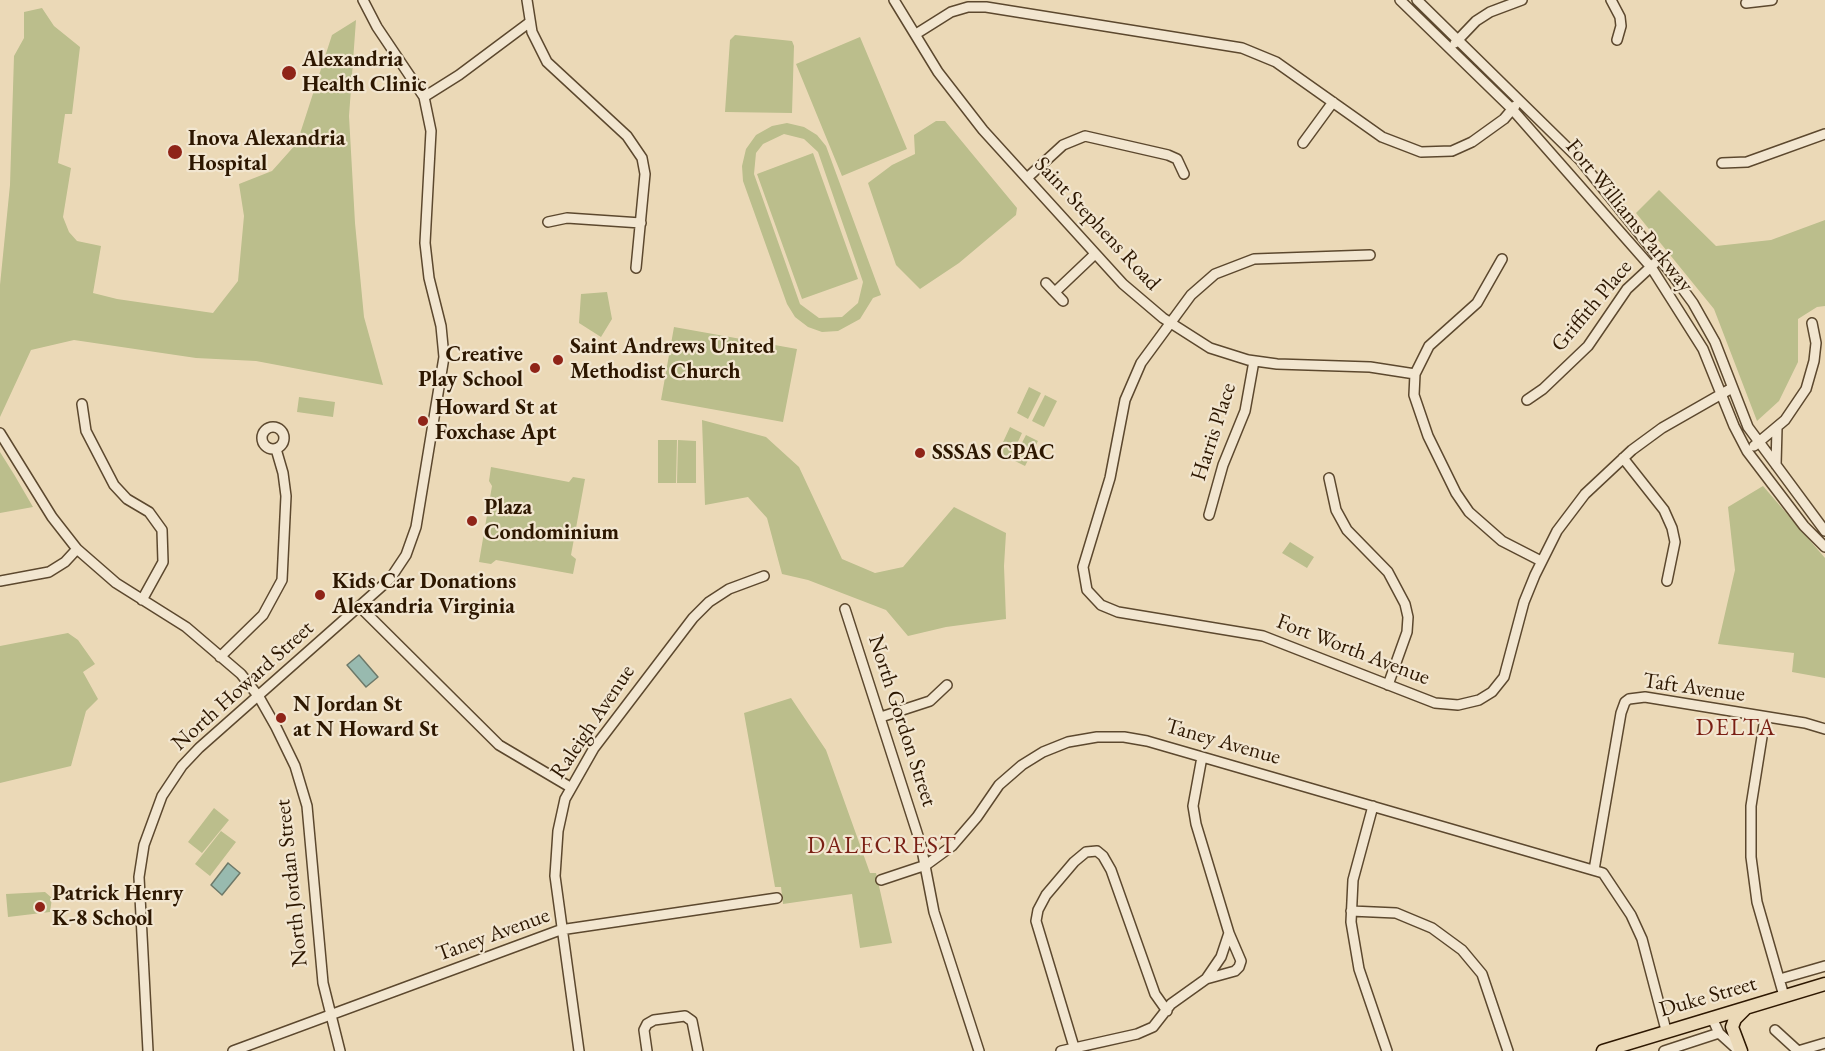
<!DOCTYPE html>
<style>
body{margin:0}
canvas{display:block;background:#ebd9b7}
</style>
<canvas width="1825" height="1051"></canvas>
<script>
const g = document.querySelector('canvas').getContext('2d');
g.lineJoin = 'round';
function fillPath(path, color) {
  g.fillStyle = color;
  g.fill(path, 'evenodd');
}
function poly(rows) {
  const path = new Path2D();
  for (const r of rows) {
    if (r.length === 3) {
      path.moveTo(r[0] + r[2], r[1]);
      path.arc(r[0], r[1], r[2], 0, 2 * Math.PI);
      continue;
    }
    path.moveTo(r[0], r[1]);
    for (let i = 2; i < r.length; i += 2) path.lineTo(r[i], r[i + 1]);
  }
  return path;
}
function stroke(path, color, width, dash) {
  g.strokeStyle = color;
  g.lineWidth = width;
  g.lineCap = dash ? 'butt' : 'round';
  g.setLineDash(dash || []);
  g.stroke(path);
}
function write(font, color, halo, rows, align = 'center') {
  g.font = font + ' "EB Garamond",serif';
  g.lineWidth = 4.5;
  g.setLineDash([]);
  g.textBaseline = 'middle';
  g.strokeStyle = halo;
  g.fillStyle = color;
  for (const [text, x, y, turn = 0] of rows) {
    g.save();
    g.translate(x, y);
    g.rotate((+turn || 0) * Math.PI / 180);
    g.textAlign = isNaN(turn) ? turn : align;
    if (halo) g.strokeText(text, 0, 0);
    g.fillText(text, 0, 0);
    g.restore();
  }
}
const green = poly([
 [42,8,54,26,80,47,72,114,65,114,58,163,71,168,63,217,69,232,77,241,101,246,93,293,117,299,213,313,238,281,244,216,239,184,272,171,297,143,332,35,356,20,349,116,355,223,364,317,383,385,256,361,196,358,74,340,31,350,0,417,0,285,10,185,14,56,24,38,24,12],
 [735,35,792,41,794,46,792,113,725,112,730,40],
 [860,37,907,149,842,176,796,64],
 [936,121,945,121,1017,208,1016,215,959,263,920,289,896,265,868,183,892,165,915,154,914,135],
 [787,123,804,127,817,135,826,146,881,295,873,298,860,319,838,331,822,332,808,327,795,317,787,304,743,181,742,166,746,149,756,135,772,126],
 [784,134,804,139,818,152,863,282,858,303,842,317,819,318,800,304,754,174,756,153,763,144],
 [813,153,858,279,802,299,757,174],
 [1659,190,1716,246,1771,240,1825,220,1825,306,1817,307,1798,319,1798,362,1779,401,1757,421,1714,309,1636,213],
 [607,292,612,319,601,337,579,323,581,294],
 [674,327,797,349,783,422,661,400],
 [1029,387,1041,393,1028,419,1017,413],
 [1045,395,1057,401,1044,427,1032,421],
 [299,397,335,402,333,417,297,412],
 [702,420,766,437,799,467,842,559,875,573,903,567,954,507,1006,533,1004,566,1006,619,946,627,908,636,886,610,808,580,782,574,767,518,748,497,705,505],
 [1010,427,1022,433,1010,459,998,453],
 [1026,435,1038,441,1025,466,1013,460],
 [658,440,677,440,676,483,658,483],
 [678,440,696,441,696,483,677,483],
 [0,452,15,476,33,507,0,513],
 [491,467,569,482,573,477,585,479,571,555,576,559,573,574,496,560,491,564,479,562,492,486,489,481],
 [1763,486,1825,558,1825,678,1792,672,1794,653,1718,644,1735,570,1728,507],
 [1290,542,1314,557,1307,568,1282,553],
 [68,633,78,640,95,664,83,672,98,699,86,711,71,766,0,783,0,646],
 [791,698,826,750,870,873,876,873,892,943,860,948,852,894,783,904,781,887,775,887,744,713],
 [214,808,229,820,202,853,188,842],
 [221,831,236,842,210,876,195,864],
 [45,892,52,898,50,912,8,917,6,894]
]);
const water = poly([
 [359,655,378,677,366,687,347,665,359,655],
 [228,863,240,873,222,895,211,885,228,863]
]);
const minor = poly([
 [527,0,532,32,547,62,627,136,642,158,645,174,636,268],
 [894,0,938,72,983,130,1123,284,1163,318,1210,348,1248,360,1277,364,1370,367,1415,374],
 [1400,0,1512,109,1651,267,1703,349,1734,426,1747,451,1804,526,1825,547],
 [1417,0,1580,160,1671,273,1693,303,1715,342,1748,427,1825,531],
 [1611,0,1620,17,1621,26,1617,40],
 [1746,3,1772,0],
 [916,34,951,12,968,7,986,7,1242,48,1276,62,1382,137,1421,152,1452,151,1472,142,1504,119,1515,106],
 [1455,43,1476,21,1490,12,1522,0],
 [424,97,459,75,530,22],
 [1303,143,1333,102],
 [1722,163,1747,162,1825,134],
 [1027,178,1063,145,1085,136,1168,155,1177,159,1184,174],
 [548,222,567,218,641,223],
 [1370,255,1254,259,1215,274,1191,295,1141,363,1125,400,1110,478,1083,567,1087,590,1101,605,1118,612,1263,636,1435,703,1458,705,1479,700,1492,692,1504,677,1524,602,1535,575,1557,531,1585,494,1632,450,1662,428,1732,388],
 [1502,259,1477,303,1429,346,1415,374,1414,395,1428,436,1456,493,1469,512,1502,541,1541,561],
 [1046,283,1063,301],
 [1055,292,1095,254],
 [1527,400,1543,389,1588,346,1627,289,1655,263],
 [82,404,86,431,114,485,127,499,149,512,162,530,163,562,142,600],
 [273,438,11],
 [0,433,52,517,77,549,116,583,186,627,241,674,259,697,276,727,295,766,307,806,323,983,340,1051],
 [1754,446,1785,420,1806,389,1814,361,1816,343,1812,323],
 [1623,458,1664,510,1672,528,1675,542,1667,581],
 [1776,465,1777,428],
 [1329,478,1336,510,1347,530,1388,572,1405,604,1408,617,1407,632,1388,685],
 [1209,515,1223,465,1245,411,1254,361],
 [0,581,49,572,65,562,77,549],
 [360,607,499,745,570,787],
 [845,609,921,845,934,912,979,1051],
 [220,657,263,615,282,580,286,496,283,473,276,449],
 [881,717,930,701,947,685],
 [1765,718,1751,806,1751,857,1757,902,1784,996],
 [1373,806,1353,880,1351,922,1359,969,1387,1051],
 [1594,870,1621,713,1625,702,1629,699,1645,697,1805,723,1825,729],
 [881,880,926,865,952,846,977,817,999,785,1022,765,1043,752,1068,742,1097,737,1124,737,1147,741,1603,873,1631,915,1642,939,1666,1030],
 [1351,911,1396,913,1432,928,1462,950,1482,974,1508,1051],
 [1206,979,1235,971,1239,967,1241,961,1229,933],
 [1780,979,1825,966],
 [1712,1018,1719,1033,1739,1051],
 [1775,1030,1798,1051],
 [1074,1047,1036,921,1038,910,1046,895,1074,862,1086,852,1097,851,1103,856,1111,870,1155,994,1167,1011],
 [148,1051,139,877,144,845,162,796,182,766,199,748,390,579,406,555,416,527,444,357,441,326,429,278,425,243,431,131,424,97,377,27,363,0],
 [233,1051,560,930,777,898],
 [579,1051,555,876,558,831,565,799,594,748,693,618,709,602,729,589,764,576],
 [647,1051,644,1030,647,1024,654,1020,685,1016,692,1021,698,1051],
 [1061,1051,1137,1034,1153,1027,1171,1004,1206,979,1221,957,1229,933,1196,824,1193,806,1202,757],
 [1664,1051,1719,1033],
 [1798,1051,1825,1043]
]);
const major = poly([
 [1603,1051,1825,984],
 [1741,1051,1732,1027,1735,1019,1746,1008]
]);
const markers = [
 [289,73,8,"#8f2418"],
 [175,152,8,"#8f2418"],
 [558,360,6,"#8f2418"],
 [535,368,6,"#8f2418"],
 [423,421,6,"#8f2418"],
 [920,453,6,"#8f2418"],
 [472,521,6,"#8f2418"],
 [320,595,6,"#8f2418"],
 [281,718,6,"#8f2418"],
 [40,907,6,"#8f2418"]
];
const poiNames = [
 ["Alexandria",302,60],
 ["Health Clinic",302,85],
 ["Inova Alexandria",188,139],
 ["Hospital",188,164],
 ["Saint Andrews United",570,347],
 ["Methodist Church",570,372],
 ["Creative",523,355,"right"],
 ["Play School",523,380,"right"],
 ["Howard St at",435,408],
 ["Foxchase Apt",435,433],
 ["SSSAS CPAC",932,453],
 ["Plaza",484,508],
 ["Condominium",484,533],
 ["Kids Car Donations",332,582],
 ["Alexandria Virginia",332,607],
 ["N Jordan St",293,705],
 ["at N Howard St",293,730],
 ["Patrick Henry",52,894],
 ["K-8 School",52,919]
];
const streetNames = [
 ["Fort Williams Parkway",1629,216,51],
 ["Saint Stephens Road",1097,224,47],
 ["Griffith Place",1592,306,-50],
 ["Harris Place",1214,432,-72],
 ["Fort Worth Avenue",1353,650,21],
 ["North Howard Street",243,686,-42],
 ["Taft Avenue",1694,688,8],
 ["North Gordon Street",902,721,72],
 ["Raleigh Avenue",593,722,-56],
 ["Taney Avenue",1223,742,16],
 ["North Jordan Street",292,883,-96],
 ["Taney Avenue",493,935,-20],
 ["Duke Street",1708,997,-16]
];
const neighbourhoodNames = [
 ["DELTA",1736,728],
 ["DALECREST",882,846]
];
fillPath(green, '#bbbe8c');
fillPath(water, '#98baaf');
stroke(water, '#6d7969', 1.5);
stroke(minor, '#5c482e', 12);
stroke(major, '#2d1700', 15);
stroke(minor, '#f2e6d0', 9);
stroke(major, '#ebd9b7', 12);
for (const [x, y, r, color] of markers) {
  const dot = new Path2D();
  dot.arc(x, y, r, 0, 2 * Math.PI);
  g.fillStyle = color;
  g.fill(dot);
  stroke(dot, '#f2e6d0', 2);
}
write('bold 22px', '#2d1700', '#f2e6d0', poiNames, 'left');
write('22px', '#2d1700', '#f2e6d0', streetNames);
g.letterSpacing = '1.5px';
write('24px', '#7a1f14', '#f2e6d0', neighbourhoodNames);
g.letterSpacing = '0px';
</script>
